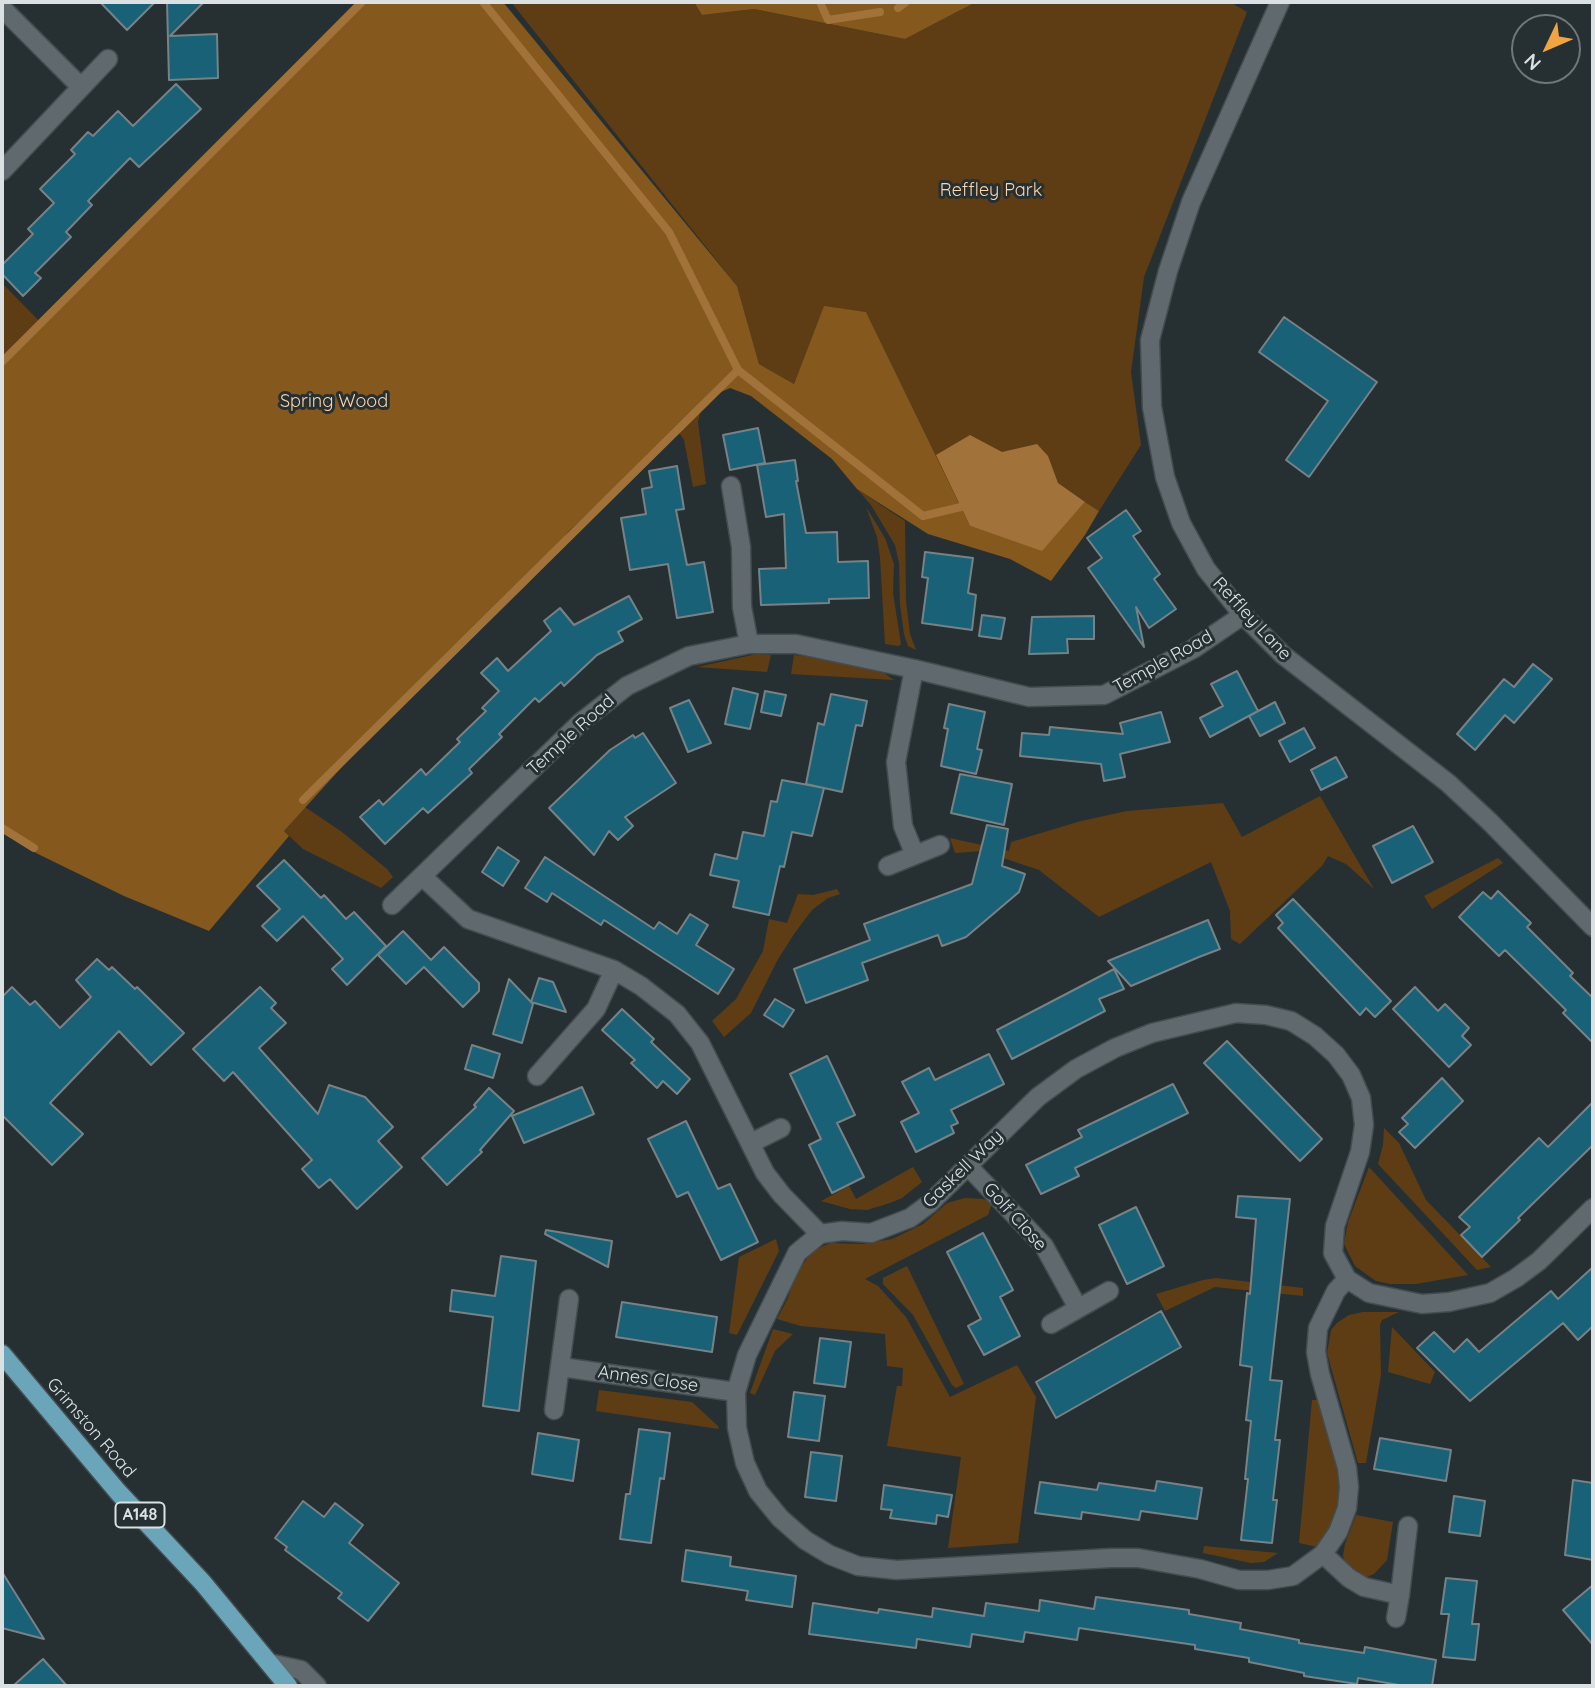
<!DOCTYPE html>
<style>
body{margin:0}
#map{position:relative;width:1595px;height:1688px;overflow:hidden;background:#263033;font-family:Quicksand,sans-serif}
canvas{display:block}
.frame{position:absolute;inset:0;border:4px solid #dbe1e3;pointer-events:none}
.north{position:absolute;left:1511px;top:14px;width:70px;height:70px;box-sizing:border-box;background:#263033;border:2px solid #6e7779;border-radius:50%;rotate:226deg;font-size:19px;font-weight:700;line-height:28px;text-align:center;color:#dbe1e3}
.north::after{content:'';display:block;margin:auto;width:24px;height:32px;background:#f3a442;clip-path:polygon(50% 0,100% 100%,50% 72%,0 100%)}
</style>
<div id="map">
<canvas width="1595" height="1688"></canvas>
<div class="frame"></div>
<div class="north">N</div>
</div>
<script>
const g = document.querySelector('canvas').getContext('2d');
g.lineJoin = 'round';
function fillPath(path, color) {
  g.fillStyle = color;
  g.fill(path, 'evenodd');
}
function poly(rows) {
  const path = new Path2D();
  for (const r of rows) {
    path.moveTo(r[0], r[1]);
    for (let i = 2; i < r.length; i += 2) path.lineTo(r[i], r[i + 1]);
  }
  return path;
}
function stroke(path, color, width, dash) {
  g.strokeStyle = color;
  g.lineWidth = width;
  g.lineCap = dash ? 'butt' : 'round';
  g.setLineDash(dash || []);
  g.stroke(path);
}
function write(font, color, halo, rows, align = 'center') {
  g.font = font + ' Quicksand,sans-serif';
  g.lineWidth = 6;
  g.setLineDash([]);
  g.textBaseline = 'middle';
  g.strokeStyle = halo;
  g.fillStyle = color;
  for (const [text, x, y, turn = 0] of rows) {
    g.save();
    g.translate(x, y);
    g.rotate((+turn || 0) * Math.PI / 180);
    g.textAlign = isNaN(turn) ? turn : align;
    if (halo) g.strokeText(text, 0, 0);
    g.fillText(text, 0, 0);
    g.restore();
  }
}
const green = poly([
 [511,2,694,2,702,15,754,9,905,39,976,2,1230,2,1247,12,1144,277,1131,372,1141,445,1099,511,1085,502,970,526,866,312,824,307,794,384,759,364,737,286],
 [2,283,41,323,2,361],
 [702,405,698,422,706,484,693,487,684,440,677,430],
 [857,489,905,521,906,601,910,634,916,650,908,646,904,634,900,605,899,563,895,545,871,505],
 [866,507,885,538,894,564,893,593,901,644,899,646,885,644,880,557,877,537],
 [757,654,771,655,767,672,697,667],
 [794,655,818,658,884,673,894,680,791,674],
 [1320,796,1374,889,1346,864,1328,856,1322,866,1240,944,1231,939,1230,911,1211,862,1099,917,1039,870,982,851,955,853,950,838,1009,851,1011,842,1081,821,1127,811,1223,803,1242,837],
 [305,807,342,832,387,869,393,877,381,888,303,849,284,831],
 [1498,858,1503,863,1432,909,1424,896],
 [837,889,840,894,828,898,812,910,794,934,777,961,751,1013,724,1037,712,1021,736,999,763,951,769,919,787,923,798,894,813,895],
 [1384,1128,1399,1143,1426,1200,1491,1267,1477,1270,1378,1164,1383,1145],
 [913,1167,922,1182,902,1198,890,1203,867,1210,850,1209,821,1201,849,1186,856,1199],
 [1369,1167,1468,1275,1416,1284,1390,1284,1376,1281,1355,1266,1344,1244,1348,1222],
 [965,1198,983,1199,992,1203,988,1215,865,1279,878,1286,906,1317,950,1397,1017,1365,1036,1397,1018,1543,948,1548,961,1457,887,1446,897,1386,902,1386,903,1368,887,1366,885,1334,801,1326,777,1319,788,1298,794,1277,811,1253,821,1247,831,1243,862,1244,892,1239,923,1224,947,1203],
 [776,1239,779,1251,737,1335,729,1333,739,1257],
 [907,1266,964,1384,956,1388,952,1385,913,1315,883,1284,883,1278],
 [1216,1278,1303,1288,1303,1296,1215,1287,1165,1311,1156,1294,1203,1280],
 [1363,1312,1399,1312,1382,1320,1380,1325,1381,1375,1366,1463,1358,1463,1327,1353,1331,1330,1337,1323,1349,1315],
 [1392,1327,1435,1372,1430,1384,1388,1372],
 [773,1329,793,1334,775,1351,755,1395,750,1393],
 [599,1390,692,1402,718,1426,719,1429,596,1411],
 [1312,1400,1320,1400,1342,1488,1338,1509,1329,1529,1317,1547,1299,1543],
 [1356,1515,1393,1522,1387,1560,1374,1574,1367,1577,1358,1575,1346,1564,1343,1556,1345,1544],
 [1204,1546,1278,1553,1264,1562,1251,1563,1203,1553]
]);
const forest = poly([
 [356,2,503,2,737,286,759,364,794,384,824,306,866,312,970,526,1042,550,1085,502,1099,511,1085,535,1051,581,1010,559,928,534,857,489,832,459,751,396,730,388,721,392,702,405,568,532,528,583,351,757,284,831,289,836,209,931,124,896,38,854,2,833,2,361],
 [694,2,976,2,905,39,754,9,702,15]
]);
const water = poly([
 [970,435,1002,452,1037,444,1048,456,1058,483,1085,502,1042,551,970,526,936,455]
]);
const stream = poly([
 [483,2,669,232,738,370,923,516,961,507],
 [820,2,828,20,880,12],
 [898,8,906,2],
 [2,362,362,2],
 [303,800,738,370],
 [2,828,34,848]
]);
const building = poly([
 [100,2,155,2,127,30,100,2],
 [167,2,204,2,170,36,217,34,218,78,169,80,167,2],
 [176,84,201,109,139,167,130,158,88,201,92,205,66,232,71,237,35,273,41,278,23,296,2,274,2,265,33,234,28,229,54,203,40,189,75,154,71,150,88,132,93,136,118,111,133,126,176,84],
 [1284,317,1377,382,1309,477,1286,460,1328,401,1259,352,1284,317],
 [758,428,765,463,730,470,723,435,758,428],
 [795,460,798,481,796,481,806,533,837,532,838,562,868,561,869,598,829,599,829,603,761,605,759,569,786,568,784,514,766,517,757,465,795,460],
 [677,466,684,509,676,510,687,565,704,562,713,612,677,618,668,564,630,570,621,518,646,514,642,489,652,487,649,471,677,466],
 [1126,510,1141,531,1133,536,1160,574,1154,579,1176,609,1149,628,1136,607,1144,647,1088,568,1102,558,1087,538,1126,510],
 [925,552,973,558,968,593,976,595,972,630,922,623,928,578,922,577,925,552],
 [629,596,642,619,618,632,623,641,597,655,564,686,561,682,539,702,535,698,499,734,502,737,469,769,472,773,428,813,423,808,385,844,360,817,379,800,383,805,421,769,426,775,460,742,457,739,486,711,482,708,499,691,481,673,497,658,508,671,551,631,544,621,560,608,574,625,629,596],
 [982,615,1005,618,1001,639,979,636,982,615],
 [1094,616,1094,639,1067,639,1068,653,1029,654,1032,617,1094,616],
 [1533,664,1552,679,1514,723,1505,715,1475,750,1457,734,1504,679,1514,687,1533,664],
 [1237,671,1258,711,1210,737,1200,718,1223,706,1211,684,1237,671],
 [733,688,758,694,750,729,725,724,733,688],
 [765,691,786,695,781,716,761,712,765,691],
 [831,694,867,701,862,726,856,725,842,792,806,784,818,723,824,725,831,694],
 [689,700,711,743,688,752,670,708,689,700],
 [1275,702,1285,723,1260,736,1249,716,1275,702],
 [949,704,985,712,977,749,982,750,976,774,941,766,948,729,944,728,949,704],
 [1161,712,1170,742,1120,754,1125,777,1104,781,1101,764,1020,756,1022,733,1049,735,1050,727,1123,734,1120,723,1161,712],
 [1304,728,1315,748,1290,762,1279,741,1304,728],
 [643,733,676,783,625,817,633,826,618,840,609,831,594,855,549,808,610,750,633,735,635,738,643,733],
 [1336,757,1347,777,1321,790,1311,770,1336,757],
 [960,774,1012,784,1004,825,951,813,960,774],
 [782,780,824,788,812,836,792,832,784,867,780,866,769,915,733,907,739,881,710,875,715,854,737,859,743,832,764,836,771,801,777,802,782,780],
 [987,825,1008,829,1002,866,1025,874,1019,892,966,937,942,946,938,935,862,963,868,980,806,1003,794,969,870,940,864,924,972,884,987,825],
 [1413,826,1433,862,1392,883,1373,846,1413,826],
 [498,847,519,861,503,886,482,872,498,847],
 [545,857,654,929,659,922,677,934,690,914,708,925,696,945,734,969,718,994,604,920,601,925,552,893,547,902,525,888,545,857],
 [284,860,321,898,324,895,346,919,354,912,386,946,347,985,332,969,343,959,303,916,277,941,262,926,280,909,257,886,284,860],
 [1498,891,1531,923,1527,927,1573,973,1570,976,1593,998,1593,1043,1563,1013,1566,1010,1505,950,1499,956,1459,917,1483,892,1491,899,1498,891],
 [1293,899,1391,1001,1375,1017,1366,1008,1360,1015,1278,928,1283,923,1276,915,1293,899],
 [1208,920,1220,949,1199,957,1131,986,1108,961,1208,920],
 [403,931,431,960,444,947,479,983,479,991,463,1007,424,967,406,984,378,955,403,931],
 [97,959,109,970,112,967,135,989,137,987,184,1033,151,1065,119,1031,50,1103,83,1134,52,1165,2,1115,2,997,12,987,30,1005,35,1001,60,1028,91,997,76,980,97,959],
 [1114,969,1124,989,1099,999,1105,1011,1012,1059,997,1030,1114,969],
 [539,978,553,982,566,1012,531,1002,539,978],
 [509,979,533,1004,522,1043,493,1034,509,979],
 [260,987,276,1003,271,1008,286,1023,259,1048,318,1114,329,1085,365,1097,393,1127,378,1141,402,1167,357,1209,330,1179,319,1188,302,1169,312,1160,233,1072,224,1081,193,1049,260,987],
 [1415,987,1438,1011,1445,1004,1469,1028,1462,1036,1471,1045,1449,1067,1393,1009,1415,987],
 [775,999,794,1010,783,1027,764,1015,775,999],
 [622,1009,654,1039,651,1042,690,1079,677,1094,663,1081,657,1088,631,1063,635,1060,602,1030,622,1009],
 [1227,1041,1322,1139,1300,1161,1204,1063,1227,1041],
 [472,1045,500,1054,493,1078,465,1069,472,1045],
 [989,1054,1004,1084,951,1110,958,1123,951,1126,954,1133,916,1152,901,1122,919,1113,902,1082,929,1068,935,1080,989,1054],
 [827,1056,855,1115,837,1123,864,1177,832,1193,809,1145,821,1139,790,1074,827,1056],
 [1442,1078,1463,1101,1415,1148,1399,1132,1408,1124,1402,1118,1442,1078],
 [1173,1084,1188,1113,1075,1168,1079,1176,1041,1194,1026,1165,1082,1137,1078,1130,1173,1084],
 [582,1087,594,1114,524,1143,512,1116,582,1087],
 [489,1088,514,1111,480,1150,482,1152,447,1185,422,1158,476,1107,474,1105,489,1088],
 [1593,1102,1593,1145,1518,1218,1520,1220,1482,1257,1461,1235,1470,1227,1459,1217,1539,1138,1548,1147,1593,1102],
 [686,1121,718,1189,730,1184,758,1242,721,1260,688,1192,677,1197,648,1139,686,1121],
 [1238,1196,1290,1199,1270,1380,1282,1381,1275,1440,1280,1440,1273,1500,1277,1500,1272,1543,1241,1540,1248,1479,1245,1479,1251,1421,1246,1420,1252,1367,1240,1365,1247,1293,1250,1294,1256,1219,1236,1217,1238,1196],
 [1136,1207,1164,1266,1127,1284,1099,1225,1136,1207],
 [546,1230,612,1241,608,1267,545,1234,546,1230],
 [983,1233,1013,1290,1000,1297,1020,1336,984,1355,968,1326,981,1319,947,1252,983,1233],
 [501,1256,536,1261,519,1411,483,1406,493,1317,450,1311,452,1290,495,1296,501,1256],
 [1593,1267,1593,1326,1578,1340,1563,1323,1470,1401,1417,1348,1434,1332,1454,1352,1467,1339,1479,1352,1551,1291,1558,1299,1593,1267],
 [622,1302,717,1317,712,1352,616,1337,622,1302],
 [1161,1311,1181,1347,1056,1418,1036,1382,1161,1311],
 [820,1338,851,1342,845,1387,814,1383,820,1338],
 [794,1392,825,1396,819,1441,788,1437,794,1392],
 [639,1429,670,1433,664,1479,660,1478,651,1543,620,1539,626,1494,630,1494,639,1429],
 [538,1433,579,1440,573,1481,532,1474,538,1433],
 [1380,1438,1451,1450,1446,1481,1374,1469,1380,1438],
 [811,1452,842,1456,836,1501,805,1497,811,1452],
 [1573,1480,1593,1483,1593,1560,1565,1555,1573,1480],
 [1157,1481,1202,1488,1197,1519,1141,1511,1139,1520,1082,1512,1081,1519,1035,1513,1040,1482,1097,1490,1099,1483,1155,1491,1157,1481],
 [884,1485,952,1495,948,1517,937,1515,936,1524,890,1518,892,1510,881,1509,884,1485],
 [1454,1496,1485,1501,1480,1536,1449,1532,1454,1496],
 [303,1501,324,1517,335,1503,363,1525,349,1543,399,1583,368,1621,338,1598,342,1593,285,1550,287,1547,275,1538,303,1501],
 [686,1550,731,1557,730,1566,796,1576,792,1607,746,1600,748,1591,682,1581,686,1550],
 [2,1572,44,1639,2,1628,2,1572],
 [1446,1578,1477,1581,1472,1624,1479,1624,1475,1660,1443,1657,1449,1614,1441,1614,1446,1578],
 [1593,1585,1593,1645,1563,1610,1593,1585],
 [1096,1597,1189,1610,1189,1614,1241,1623,1240,1629,1299,1640,1299,1643,1364,1653,1365,1647,1436,1660,1432,1686,1405,1686,1358,1678,1357,1684,1304,1676,1304,1673,1249,1662,1249,1658,1195,1649,1195,1645,1079,1628,1077,1640,1025,1632,1023,1642,972,1634,970,1647,917,1639,916,1648,809,1634,813,1603,878,1613,879,1609,932,1617,933,1608,984,1616,986,1603,1039,1611,1040,1600,1094,1609,1096,1597],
 [43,1659,67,1686,13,1686,43,1659]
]);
const street = poly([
 [1280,2,1191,202,1168,271,1150,340,1152,407,1165,477,1181,523,1206,569,1243,615,1283,655,1448,783,1490,822,1593,927],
 [2,8,80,86],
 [2,171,108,59],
 [731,486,741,547,742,607,749,644],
 [914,669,896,762,903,826,915,855],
 [888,866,940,845],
 [422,876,468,919,614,970,641,986,677,1014,700,1043,765,1173,782,1195,820,1234],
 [392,905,580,723,627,686,689,656,749,644,796,644,914,669,1029,697,1104,695,1193,649,1243,615],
 [537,1076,596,1009,614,970],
 [751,1143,781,1128],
 [967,1165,1044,1246,1078,1308],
 [1347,1279,1336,1291,1318,1328,1316,1352,1320,1374,1347,1468,1349,1487,1347,1508,1338,1532,1323,1554,1293,1576,1268,1580,1239,1580,1200,1569,1138,1558,1111,1558,897,1570,858,1566,830,1555,805,1540,780,1518,758,1491,745,1463,737,1428,736,1392,747,1355,797,1253,820,1234,842,1231,871,1233,910,1218,929,1204,1038,1097,1076,1069,1115,1048,1152,1033,1236,1013,1266,1015,1291,1021,1315,1036,1336,1055,1351,1075,1361,1098,1364,1125,1360,1152,1335,1226,1333,1253,1347,1279,1369,1293,1422,1304,1449,1302,1490,1293,1516,1278,1539,1261,1593,1208],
 [1051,1324,1109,1291],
 [561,1367,736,1392],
 [554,1410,569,1299],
 [1323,1554,1349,1578,1364,1587,1400,1595,1408,1526],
 [1396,1618,1400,1595],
 [269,1663,301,1670,317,1686]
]);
const primary = poly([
 [2,1354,118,1492,203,1583,288,1686]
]);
const shields = [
 [140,1515,49]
];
const shieldNames = [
 ["A148",140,1515]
];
const parkNames = [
 ["Reffley Park",991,191],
 ["Spring Wood",334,402]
];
const streetNames = [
 ["Reffley Lane",1252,619,47],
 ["Temple Road",1163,662,-29],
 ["Temple Road",571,735,-42],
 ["Gaskell Way",963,1169,-44],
 ["Golf Close",1015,1217,48],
 ["Annes Close",648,1379,8],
 ["Grimston Road",91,1428,49]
];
fillPath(green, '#5e3d14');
fillPath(forest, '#85581d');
fillPath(water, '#a1723a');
stroke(stream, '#a1723a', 8);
fillPath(building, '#196176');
stroke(building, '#778286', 2);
stroke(street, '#444c4f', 21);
stroke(primary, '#444c4f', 21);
stroke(street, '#606a6e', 18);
stroke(primary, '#6aa5b9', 18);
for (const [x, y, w] of shields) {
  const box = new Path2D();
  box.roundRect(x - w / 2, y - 12.5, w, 25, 5);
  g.fillStyle = '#263033';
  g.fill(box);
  stroke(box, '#dbe1e3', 2);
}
write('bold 16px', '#dbe1e3', null, shieldNames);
write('18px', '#fdd3a7', '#263033', parkNames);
write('18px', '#dbe1e3', '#263033', streetNames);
</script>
